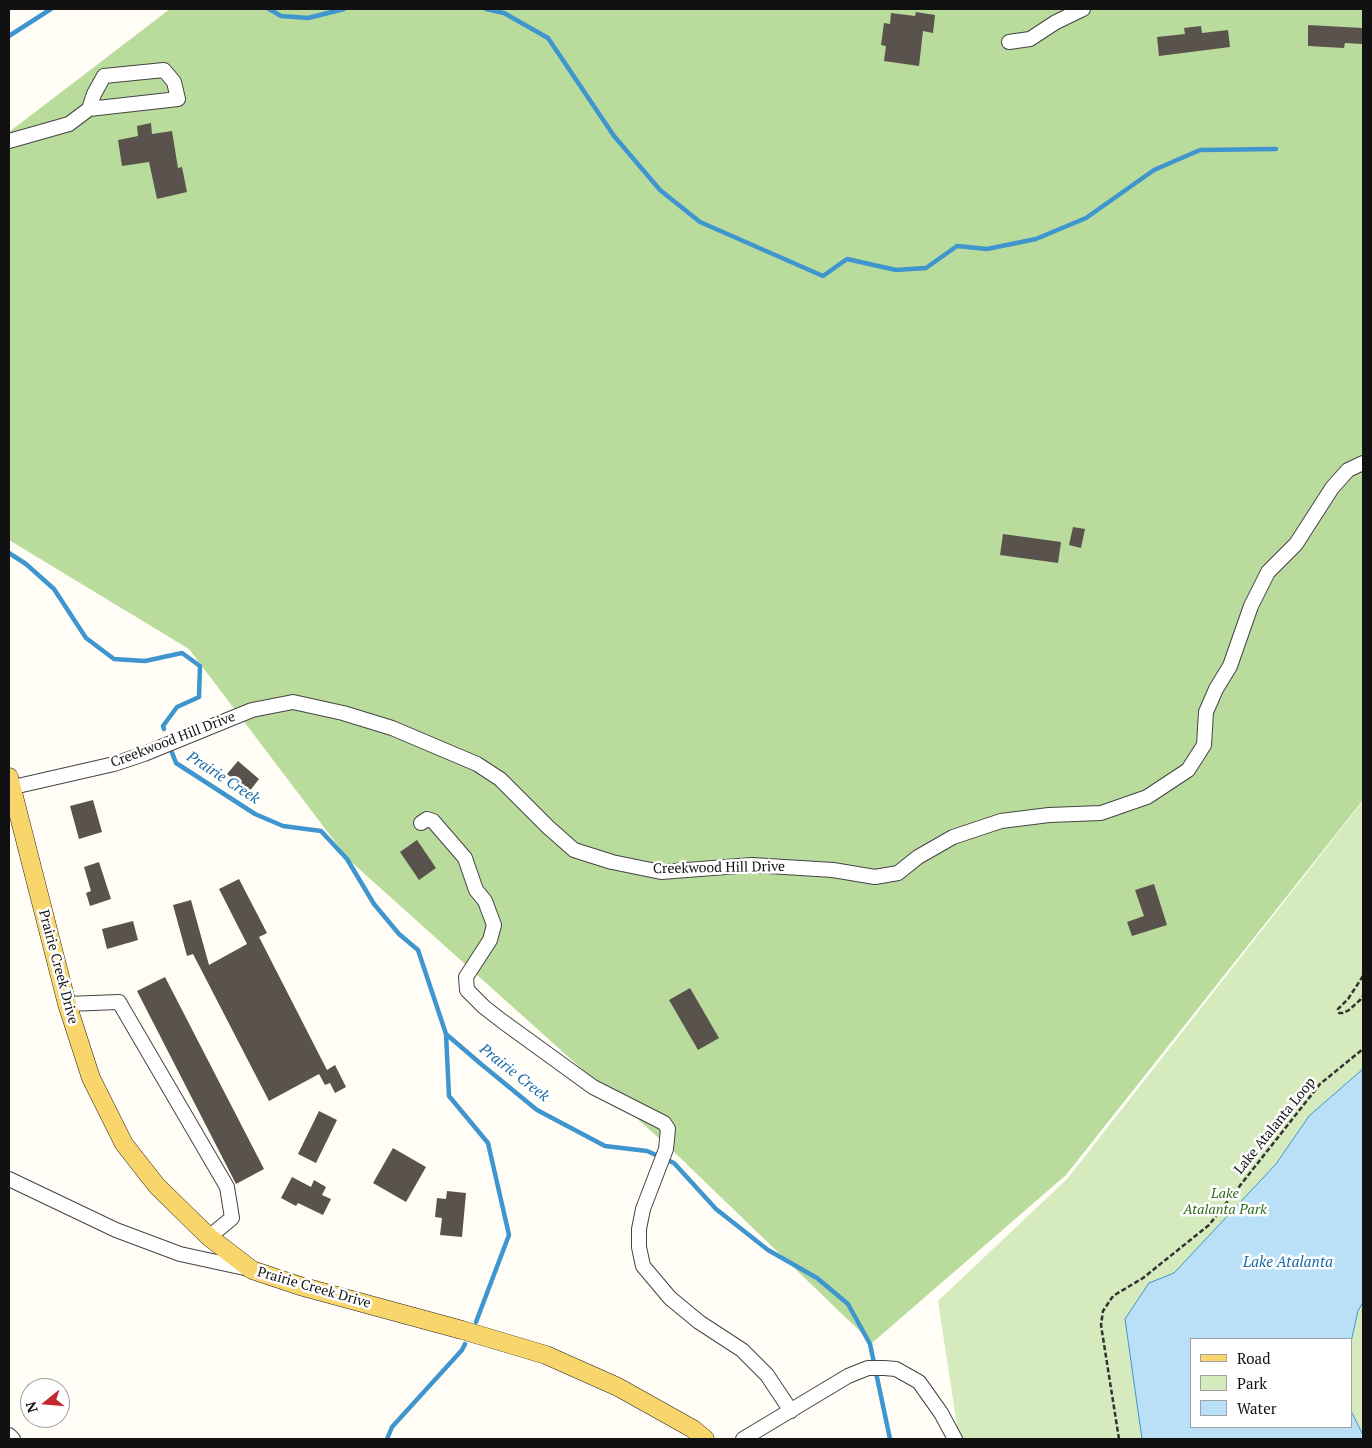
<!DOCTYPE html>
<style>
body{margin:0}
#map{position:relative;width:1372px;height:1448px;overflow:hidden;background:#fffdf5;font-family:"PT Serif",serif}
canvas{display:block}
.frame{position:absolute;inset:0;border:10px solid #111;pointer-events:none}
.legend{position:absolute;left:1190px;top:1338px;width:162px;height:90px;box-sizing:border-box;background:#fff;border:1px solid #a0a0a0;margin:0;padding:6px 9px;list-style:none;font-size:15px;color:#111}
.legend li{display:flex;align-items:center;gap:10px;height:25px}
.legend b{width:25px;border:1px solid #a0a0a0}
.north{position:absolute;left:20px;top:1378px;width:50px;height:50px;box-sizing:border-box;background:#fff;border:1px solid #a0a0a0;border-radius:50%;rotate:253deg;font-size:14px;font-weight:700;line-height:20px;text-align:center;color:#111}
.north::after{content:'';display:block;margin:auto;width:18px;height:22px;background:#c4262e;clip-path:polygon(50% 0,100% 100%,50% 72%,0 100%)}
</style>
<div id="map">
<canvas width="1372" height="1448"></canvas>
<div class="frame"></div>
<ul class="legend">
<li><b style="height:6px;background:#f9d66b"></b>Road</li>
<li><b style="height:14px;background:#d5ebbd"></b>Park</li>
<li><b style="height:14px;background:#b9e0f7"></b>Water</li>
</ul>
<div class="north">N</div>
</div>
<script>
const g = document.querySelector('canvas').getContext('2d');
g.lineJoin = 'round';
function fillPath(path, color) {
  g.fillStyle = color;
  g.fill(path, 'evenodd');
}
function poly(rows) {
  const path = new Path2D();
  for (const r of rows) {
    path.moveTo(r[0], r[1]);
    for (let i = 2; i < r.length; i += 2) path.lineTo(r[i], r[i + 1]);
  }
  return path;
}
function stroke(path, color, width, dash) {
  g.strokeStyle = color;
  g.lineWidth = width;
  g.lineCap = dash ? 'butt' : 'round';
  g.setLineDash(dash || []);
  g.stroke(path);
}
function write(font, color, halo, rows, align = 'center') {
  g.font = font + ' "PT Serif",serif';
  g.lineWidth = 5;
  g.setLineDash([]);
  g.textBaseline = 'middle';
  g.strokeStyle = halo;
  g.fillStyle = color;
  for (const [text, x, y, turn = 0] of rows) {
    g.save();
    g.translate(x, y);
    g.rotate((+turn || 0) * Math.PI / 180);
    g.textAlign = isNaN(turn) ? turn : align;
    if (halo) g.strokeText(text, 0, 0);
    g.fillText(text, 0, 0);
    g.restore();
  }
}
const green = poly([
 [1363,801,1363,1439,959,1439,938,1301,1068,1178],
 [1191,1339,1351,1339,1351,1427,1191,1427]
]);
const forest = poly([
 [170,9,1363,9,1363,800,1066,1175,872,1343,671,1149,348,859,189,649,9,540,9,132]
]);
const water = poly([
 [1363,1069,1363,1302,1358,1311,1351,1342,1351,1339,1191,1339,1191,1427,1351,1427,1351,1411,1363,1435,1363,1439,1142,1439,1125,1319,1149,1283,1174,1273,1276,1164,1309,1116,1363,1069]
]);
const stream = poly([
 [269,9,281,16,308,18,344,9],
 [486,9,504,13,548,38,614,136,660,190,700,222,823,276,847,259,896,270,926,268,957,246,987,249,1036,239,1086,218,1154,170,1200,150,1276,149],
 [9,36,51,9],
 [9,553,26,564,54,589,86,638,114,659,145,661,182,653,200,666,199,697,177,707,163,726,164,729],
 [171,750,176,763,255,814,283,826,321,831,347,859,374,904,399,934,418,950,446,1034,481,1064,537,1110,605,1146,647,1151,674,1163,716,1209,768,1250,817,1278,848,1304,870,1344,890,1439],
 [446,1034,449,1096,488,1143,509,1235,476,1322],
 [387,1439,392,1427,462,1350,465,1344]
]);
const building = poly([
 [916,12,935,15,933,33,923,31,919,66,884,61,886,46,881,45,884,23,890,24,891,13,915,16],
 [1308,25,1363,28,1363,44,1345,43,1344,48,1308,46],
 [1201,26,1202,33,1228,30,1230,47,1159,56,1157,37,1185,34,1184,28],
 [151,123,152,134,172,131,178,168,182,167,187,192,157,199,149,162,122,166,118,140,138,136,137,126],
 [1073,527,1085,529,1081,548,1069,545],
 [1003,534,1061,542,1058,563,1000,555],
 [238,761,259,779,249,792,227,774],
 [93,800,102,832,79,839,70,806],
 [417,840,436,868,419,880,400,852],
 [99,862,111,899,90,906,86,893,91,891,84,867],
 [239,879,267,933,259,937,327,1070,335,1065,346,1087,335,1093,330,1083,325,1085,319,1074,269,1101,193,954,187,956,173,905,191,900,209,965,247,944,219,889],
 [1154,884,1167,925,1132,936,1127,922,1144,916,1135,890],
 [133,921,138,940,107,949,102,929],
 [165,977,264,1169,236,1184,137,991],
 [690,988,719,1038,698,1050,669,1000],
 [319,1111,337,1120,316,1163,298,1154],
 [393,1148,426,1167,406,1202,373,1183],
 [292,1177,311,1187,314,1180,326,1187,322,1195,331,1199,323,1215,298,1203,296,1206,281,1198],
 [447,1191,466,1193,462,1237,440,1235,442,1218,435,1217,437,1198,446,1199]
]);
const path = poly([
 [1363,976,1348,999,1338,1009,1339,1013,1343,1013,1349,1010,1360,1000,1363,996],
 [1119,1439,1101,1325,1103,1311,1113,1296,1143,1278,1209,1225,1320,1084,1363,1049]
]);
const minor = poly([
 [1009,42,1030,39,1056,22,1083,9],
 [9,141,69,124,89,109,178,99,174,82,164,70,104,76,94,94,89,109],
 [9,788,114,764,144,754,252,710,293,702,343,713,392,728,477,764,500,779,548,827,574,850,612,862,661,872,752,865,833,870,875,877,898,873,918,857,953,837,1001,821,1049,815,1101,813,1147,797,1188,770,1204,745,1206,712,1216,689,1230,666,1251,606,1268,572,1296,544,1332,488,1348,470,1363,463],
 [421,823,427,819,433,821,465,858,476,890,485,901,494,925,490,940,466,977,467,990,484,1007,502,1021,593,1087,664,1123,668,1129,666,1149,643,1209,639,1229,639,1247,643,1266,670,1298,699,1322,742,1350,767,1375,791,1411],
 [67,1004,119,1002,227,1187,232,1218,209,1237],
 [9,1179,116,1230,180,1254,249,1269],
 [9,1435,13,1439],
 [743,1439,848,1376,868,1368,884,1368,896,1369,919,1382,941,1413,955,1439]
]);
const major = poly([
 [9,777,67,1004,91,1078,124,1144,157,1186,209,1237,252,1270,300,1286,462,1330,546,1355,618,1387,693,1429,705,1439]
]);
const streetNames = [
 ["Creekwood Hill Drive",173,740,-21],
 ["Creekwood Hill Drive",719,868,-1],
 ["Prairie Creek Drive",58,967,75],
 ["Lake Atalanta Loop",1275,1126,-51],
 ["Prairie Creek Drive",314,1288,16]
];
const parkNames = [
 ["Lake",1225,1194],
 ["Atalanta Park",1225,1210]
];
const waterNames = [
 ["Prairie Creek",223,778,33],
 ["Prairie Creek",514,1073,38],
 ["Lake Atalanta",1288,1263]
];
fillPath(green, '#d5ebbd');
fillPath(forest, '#b9dc9c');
fillPath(water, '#b9e0f7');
stroke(water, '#3f96cf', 1);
stroke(stream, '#3f96cf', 4.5);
fillPath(building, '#5a524d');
stroke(minor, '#444', 16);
stroke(major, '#222', 19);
stroke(path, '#333', 2.5, [5, 2.5]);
stroke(minor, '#fff', 14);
stroke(major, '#f9d66b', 18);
write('14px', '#111', '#fff', streetNames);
write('italic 14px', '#2f6b1f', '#fff', parkNames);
write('italic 15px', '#1768a6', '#fff', waterNames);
</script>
